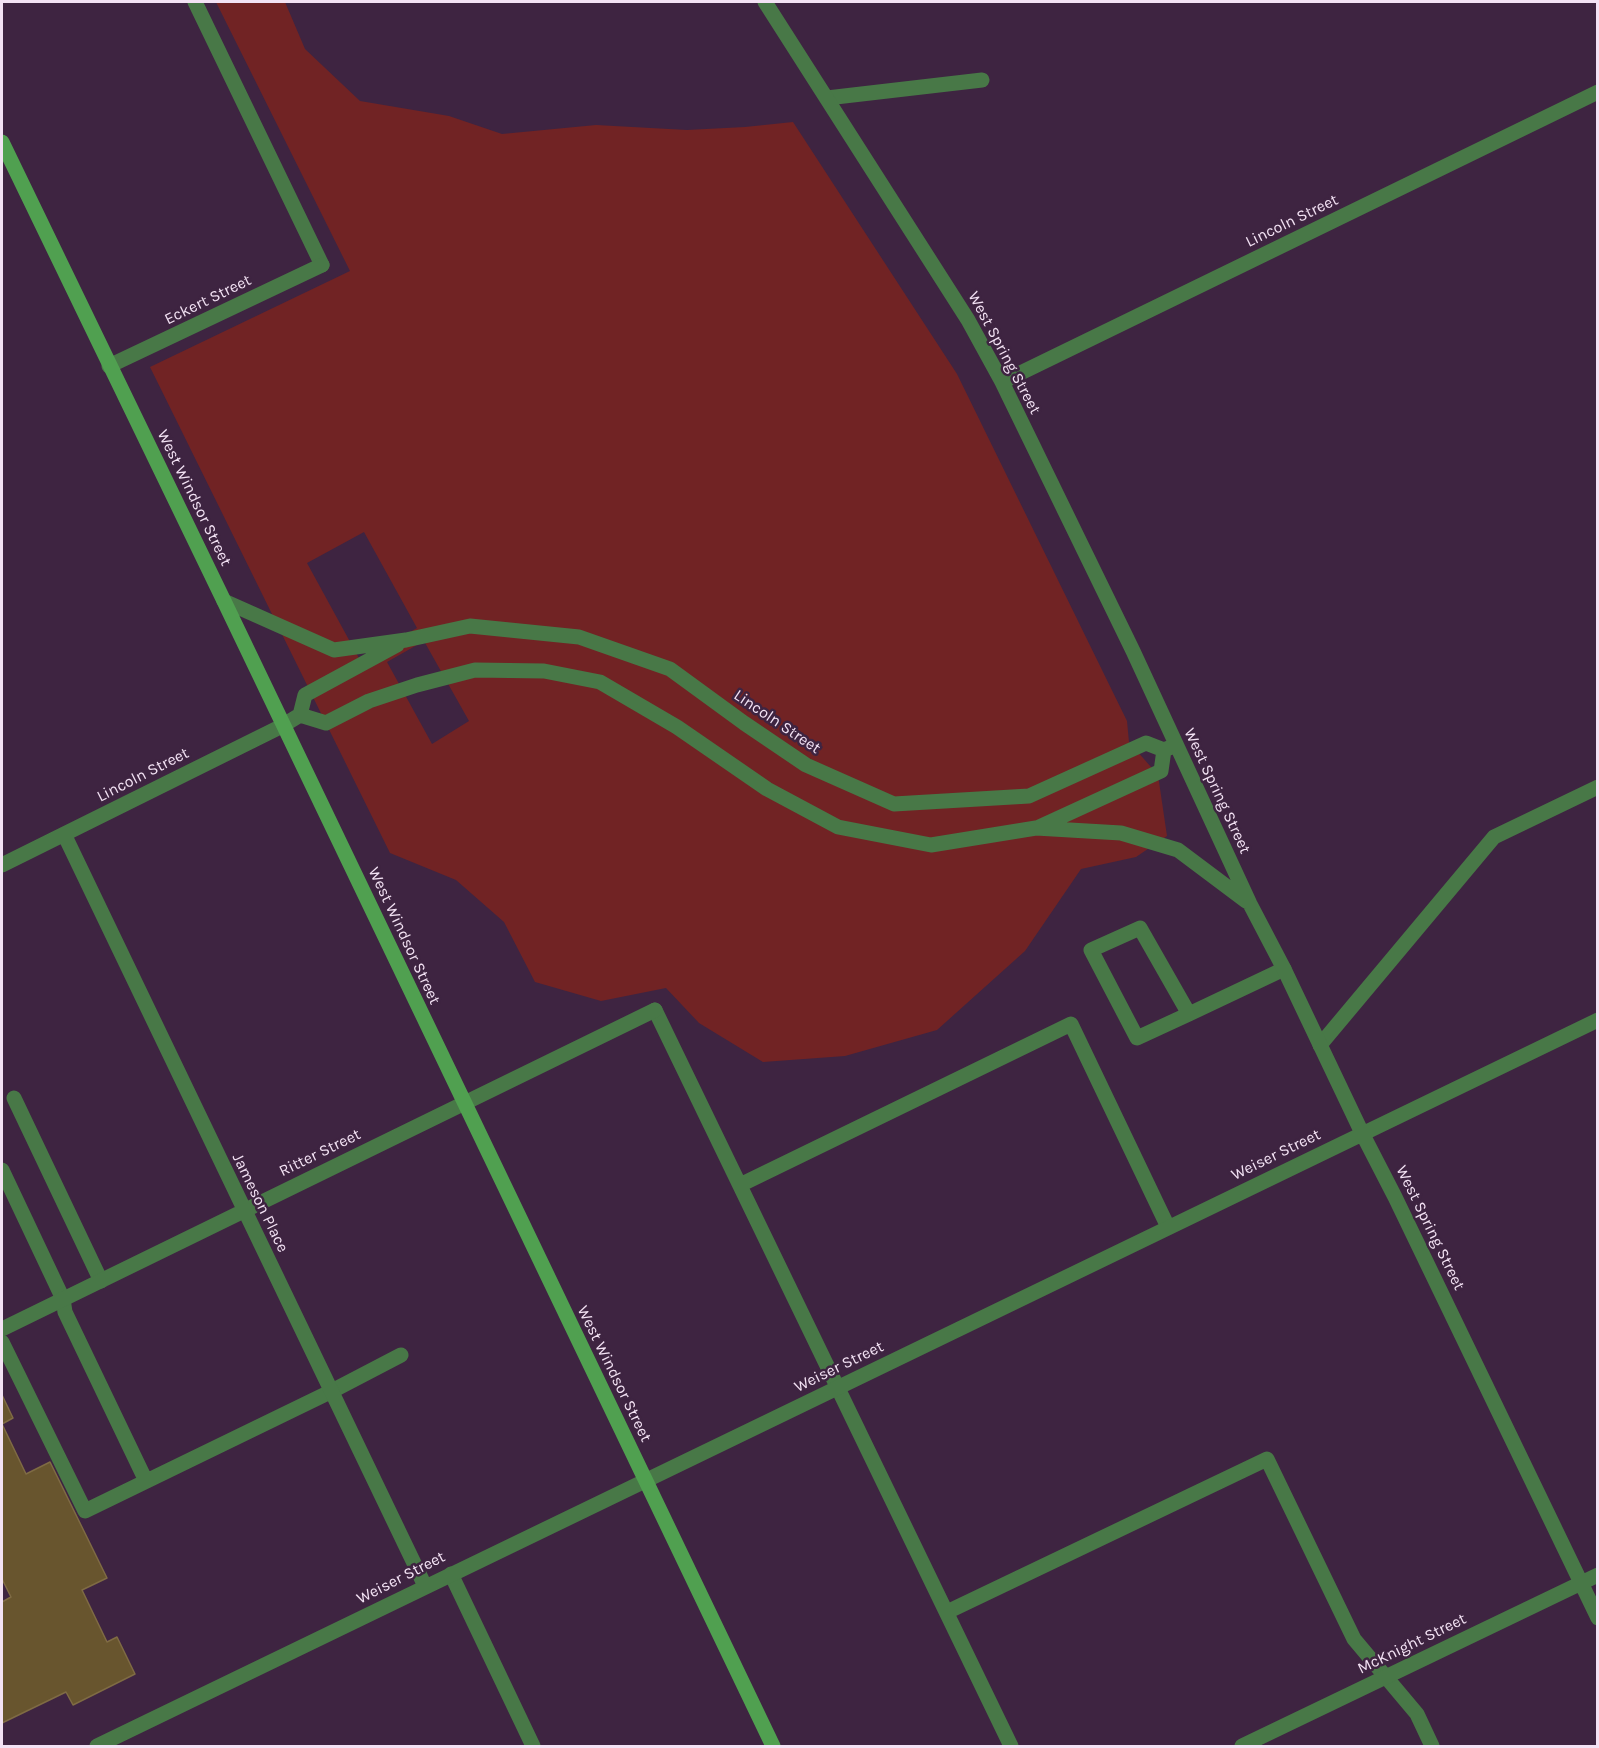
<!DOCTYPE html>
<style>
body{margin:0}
#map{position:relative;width:1599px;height:1748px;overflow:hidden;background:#3e2441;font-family:Karla,sans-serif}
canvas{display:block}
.frame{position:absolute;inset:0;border:3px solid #f3e2f4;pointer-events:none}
</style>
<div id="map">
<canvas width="1599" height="1748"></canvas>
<div class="frame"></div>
</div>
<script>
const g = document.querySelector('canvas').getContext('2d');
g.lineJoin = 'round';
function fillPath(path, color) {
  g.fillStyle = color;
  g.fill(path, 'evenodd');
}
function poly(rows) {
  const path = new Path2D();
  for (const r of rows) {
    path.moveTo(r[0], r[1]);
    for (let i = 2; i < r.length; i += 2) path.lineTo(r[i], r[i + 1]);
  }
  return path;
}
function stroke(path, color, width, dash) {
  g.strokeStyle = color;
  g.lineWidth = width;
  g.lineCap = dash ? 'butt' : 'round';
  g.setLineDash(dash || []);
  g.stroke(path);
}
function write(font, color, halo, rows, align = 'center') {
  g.font = font + ' Karla,sans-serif';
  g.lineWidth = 5;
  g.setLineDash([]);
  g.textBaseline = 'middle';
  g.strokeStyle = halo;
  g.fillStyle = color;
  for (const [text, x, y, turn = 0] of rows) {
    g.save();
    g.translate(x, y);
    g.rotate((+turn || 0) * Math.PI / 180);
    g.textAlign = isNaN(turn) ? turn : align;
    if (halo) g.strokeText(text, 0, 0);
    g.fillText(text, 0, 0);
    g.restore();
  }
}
const green = poly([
 [216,2,285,2,305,49,360,101,449,116,502,134,596,125,687,130,745,127,793,122,957,374,1127,721,1129,742,1158,775,1167,836,1136,857,1081,869,1025,951,937,1030,845,1056,763,1062,699,1023,666,988,601,1001,535,982,504,922,456,880,390,853,150,367,350,271],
 [364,532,417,628,360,660,307,563],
 [424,641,469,721,432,744,387,662]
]);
const building = poly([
 [2,1395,13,1418,2,1424,26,1474,50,1462,107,1578,82,1590,107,1642,117,1637,135,1674,73,1705,66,1692,2,1723,2,1602,11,1597,2,1579,2,1395]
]);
const lane = poly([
 [195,2,322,265],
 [827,98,982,80],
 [655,1010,1011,1746],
 [1189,1014,1140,928,1091,950,1137,1038,1189,1014,1284,969],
 [1320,1045,1494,837,1598,787],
 [14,1098,101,1281],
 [2,1170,63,1299,65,1312,146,1481],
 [740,1185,1071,1024,1168,1227],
 [2,1342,85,1511,332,1391,401,1355],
 [451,1574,533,1746],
 [947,1612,1267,1459,1354,1639,1417,1714,1432,1746]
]);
const street = poly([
 [765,2,968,320,1002,382,1133,651,1250,904,1284,969,1362,1133,1395,1197,1598,1618],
 [109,366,322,265],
 [1002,382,1598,92],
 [224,601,334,650,406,640,470,626,579,637,670,669,744,723,806,765,894,804,1029,796,1146,743,1164,750,1176,745],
 [300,715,326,723,369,701,417,685,475,670,544,671,600,682,677,727,767,789,838,827,931,845,1036,828,1121,833,1178,850,1246,901],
 [1039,827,1161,771,1164,750],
 [64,834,425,1586],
 [2,865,282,726,300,715,305,695,397,645],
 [2,1329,655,1010],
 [97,1746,1598,1020],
 [1242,1746,1598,1575]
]);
const secondary = poly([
 [2,142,224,601,773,1746]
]);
const streetNames = [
 ["Lincoln Street",1292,221,-26],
 ["Eckert Street",208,300,-26],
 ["West Spring Street",1004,353,62],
 ["West Windsor Street",194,498,64],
 ["Lincoln Street",777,722,34],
 ["Lincoln Street",143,775,-27],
 ["West Spring Street",1217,791,65],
 ["West Windsor Street",404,936,65],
 ["Ritter Street",320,1153,-26],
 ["Weiser Street",1276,1155,-26],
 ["Jameson Place",260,1203,64],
 ["West Spring Street",1430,1228,64],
 ["Weiser Street",839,1367,-26],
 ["West Windsor Street",614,1374,64],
 ["Weiser Street",401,1578,-27],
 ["McKnight Street",1412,1644,-26]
];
fillPath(green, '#712324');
fillPath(building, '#68552e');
stroke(building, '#7f6b44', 1.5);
stroke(lane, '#487847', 15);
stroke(street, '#487847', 15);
stroke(secondary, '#50a050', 15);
write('16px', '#f3e2f4', '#3e2441', streetNames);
</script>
